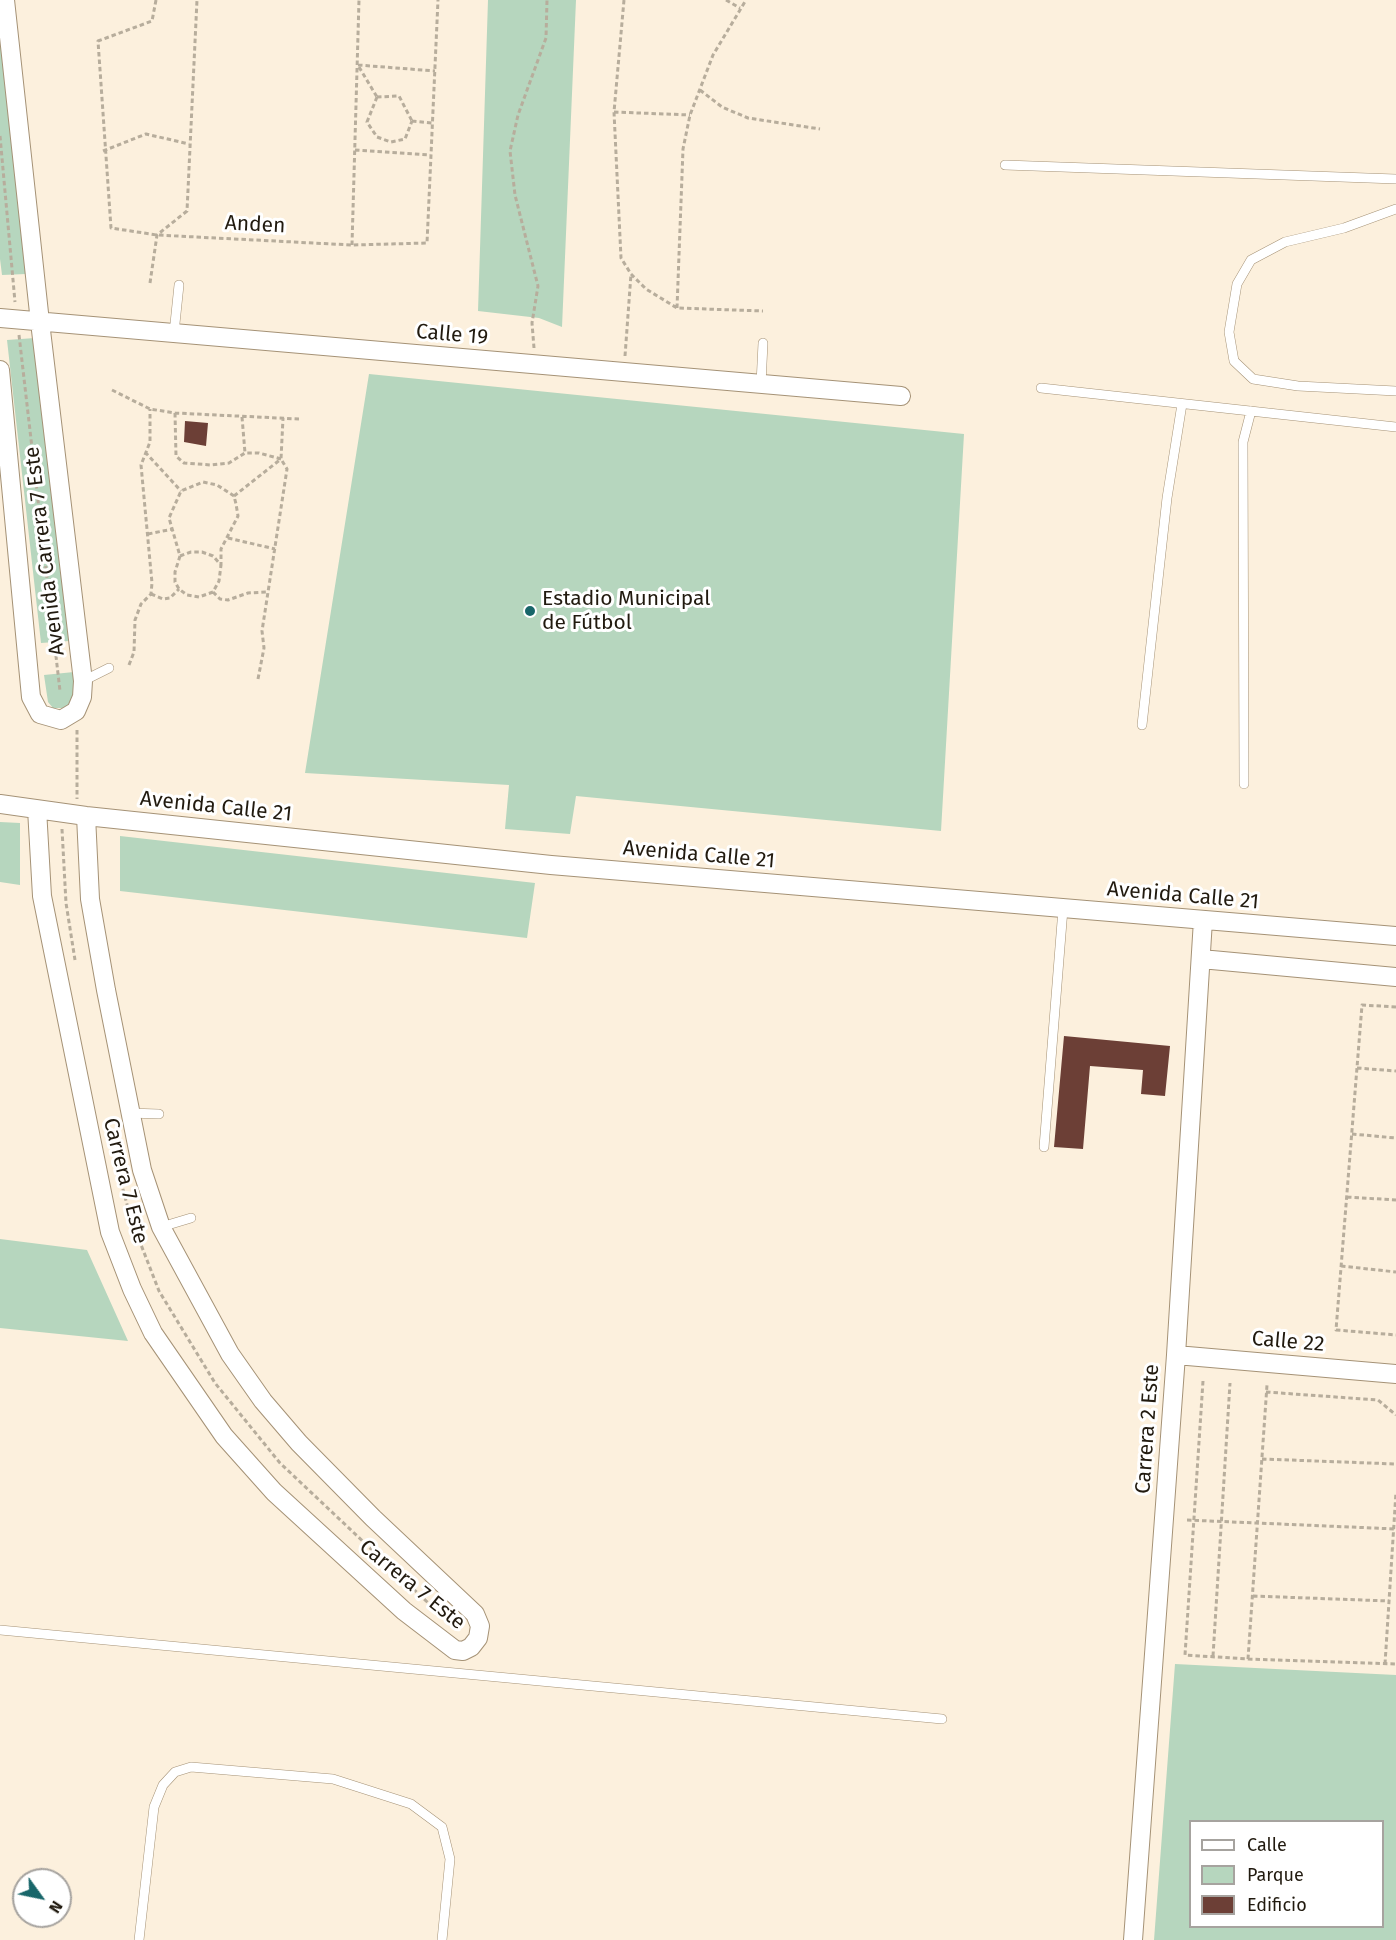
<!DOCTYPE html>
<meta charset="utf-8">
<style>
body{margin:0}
#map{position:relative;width:1396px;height:1940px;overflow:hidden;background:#fcf0dd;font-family:"Fira Sans",sans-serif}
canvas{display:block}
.legend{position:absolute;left:1189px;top:1820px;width:195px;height:108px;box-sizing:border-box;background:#fff;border:2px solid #a6a39f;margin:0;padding:8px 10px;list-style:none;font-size:18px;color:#211a0f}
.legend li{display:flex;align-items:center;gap:12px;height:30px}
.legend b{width:30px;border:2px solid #a6a39f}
.north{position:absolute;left:12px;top:1868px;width:60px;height:60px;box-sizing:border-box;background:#fff;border:2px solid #a6a39f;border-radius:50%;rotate:123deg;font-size:16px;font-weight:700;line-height:24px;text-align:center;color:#211a0f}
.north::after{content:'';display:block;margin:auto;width:21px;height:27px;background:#18666a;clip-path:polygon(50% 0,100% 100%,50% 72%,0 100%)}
</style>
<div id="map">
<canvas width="1396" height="1940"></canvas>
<ul class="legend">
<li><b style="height:8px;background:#fff"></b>Calle</li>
<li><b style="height:16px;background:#b6d6be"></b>Parque</li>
<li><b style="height:16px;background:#6c3f36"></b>Edificio</li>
</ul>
<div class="north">N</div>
</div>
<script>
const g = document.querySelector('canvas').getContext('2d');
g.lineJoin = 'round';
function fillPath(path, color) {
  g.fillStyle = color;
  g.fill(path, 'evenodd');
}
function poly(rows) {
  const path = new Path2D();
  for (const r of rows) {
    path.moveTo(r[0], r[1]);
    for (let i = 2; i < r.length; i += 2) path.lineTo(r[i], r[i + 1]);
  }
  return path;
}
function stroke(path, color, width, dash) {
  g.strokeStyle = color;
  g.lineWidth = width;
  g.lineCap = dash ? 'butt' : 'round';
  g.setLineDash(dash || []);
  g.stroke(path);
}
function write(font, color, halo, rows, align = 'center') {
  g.font = font + ' "Fira Sans",sans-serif';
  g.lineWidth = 6;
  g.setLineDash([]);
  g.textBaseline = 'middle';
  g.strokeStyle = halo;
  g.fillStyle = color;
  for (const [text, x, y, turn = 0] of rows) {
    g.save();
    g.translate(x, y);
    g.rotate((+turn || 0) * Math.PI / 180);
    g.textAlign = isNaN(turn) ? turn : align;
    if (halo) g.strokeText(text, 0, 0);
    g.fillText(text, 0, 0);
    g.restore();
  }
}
const green = poly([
 [488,0,576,0,562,327,539,318,478,311],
 [0,17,26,274,2,275,0,259],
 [35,338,69,641,41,643,7,340],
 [369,374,964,434,941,831,576,796,570,834,505,829,509,785,305,773],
 [74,672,77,691,74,702,64,708,53,708,48,702,44,675],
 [0,822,20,823,20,885,0,882],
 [120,836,535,883,527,938,120,891],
 [0,1239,87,1250,128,1341,0,1328],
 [1175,1664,1396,1675,1396,1940,1154,1940],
 [1190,1822,1382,1822,1382,1926,1190,1926]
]);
const building = poly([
 [185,421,208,423,206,446,184,442],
 [1064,1036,1170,1046,1165,1096,1141,1094,1143,1070,1090,1066,1083,1149,1054,1147]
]);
const path = poly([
 [156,0,152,21,98,41,111,228,157,235,352,245,427,243,438,0],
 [624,0,614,112,621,258,631,274,646,289,677,308,763,311],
 [726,0,740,8],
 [358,65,435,71],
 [359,67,377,97],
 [700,90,722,107,748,118,820,129],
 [377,97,367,122,377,137,391,142,405,139,412,121],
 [377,97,399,96,412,121],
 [614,112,690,115],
 [412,121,432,123],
 [0,136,15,302],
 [355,150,430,155],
 [103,151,146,134,189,144],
 [352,245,359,0],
 [150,283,157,235,187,211,197,0],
 [677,308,683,149,690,115,713,55,746,0],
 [19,335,60,691],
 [534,348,532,323,538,286,515,195,510,151,518,115,546,38,547,0],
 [625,356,631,274],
 [112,390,150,409,175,413,299,419],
 [175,413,176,456,184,463,211,465,229,463,245,453,259,453,281,459],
 [242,417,245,453],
 [145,452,181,491],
 [234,496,281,459],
 [148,534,173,529],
 [228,538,275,549],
 [180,556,191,552,202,552,213,556,221,565,219,581,213,592,199,597,187,595,179,589,175,582,175,572,180,556,169,518,181,491,203,482,217,485,228,492,234,496,236,504,238,516,221,549,221,565],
 [213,592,220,599,228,600,248,593,267,592],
 [151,594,163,599,170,598,179,589],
 [129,665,134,652,135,620,141,604,151,594,152,583,141,465,150,442,150,409],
 [258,679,264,648,262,631,287,469,281,459,283,418],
 [77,730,77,799],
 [62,829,66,903,75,960],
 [1396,1007,1362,1005,1336,1330,1396,1335],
 [1357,1068,1396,1071],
 [1352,1134,1396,1138],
 [115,1160,131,1219,159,1291,215,1383,280,1463,442,1616],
 [1347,1197,1396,1200],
 [1341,1266,1396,1272],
 [1203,1381,1185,1655,1248,1659,1267,1385],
 [1266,1392,1378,1400,1396,1415],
 [1262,1459,1396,1464],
 [1187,1520,1396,1529],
 [1253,1596,1389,1601],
 [1213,1656,1230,1383],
 [1248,1659,1396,1664],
 [1385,1664,1396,1492]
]);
const service = poly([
 [1005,165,1396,179],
 [1396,209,1344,228,1285,242,1251,260,1237,284,1229,332,1234,361,1253,379,1298,386,1396,391],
 [174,333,179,285],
 [761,384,763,343],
 [1041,388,1396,427],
 [83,681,109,668],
 [1142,725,1167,498,1182,404],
 [1244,784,1243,442,1251,411],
 [129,1113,159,1114],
 [1044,1147,1063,909],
 [161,1227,191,1218],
 [0,1630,942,1719],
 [139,1940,154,1807,163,1785,175,1772,191,1767,333,1779,411,1804,442,1827,450,1859,442,1940]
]);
const minor = poly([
 [0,318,901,396],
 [0,370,31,697,40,714,61,720,76,711,82,697,83,681,40,322,5,0],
 [0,804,86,816,551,865,1396,936],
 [37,809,42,896,110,1232,132,1289,153,1333,224,1436,274,1492,404,1611,455,1650,463,1651,471,1647,478,1638,480,1626,475,1614,373,1518,299,1443,263,1401,230,1354,161,1227,142,1170,106,990,90,899,86,816],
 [1201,959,1396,977],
 [1176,1355,1396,1374],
 [1133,1940,1176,1355,1203,920]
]);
const markers = [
 [530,611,6,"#18666a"]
];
const streetNames = [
 ["Anden",255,225,3],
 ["Calle 19",452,335,5],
 ["Avenida Carrera 7 Este",45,551,-97],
 ["Avenida Calle 21",216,807,6],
 ["Avenida Calle 21",699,855,5],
 ["Avenida Calle 21",1183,896,5],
 ["Carrera 7 Este",125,1181,76],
 ["Calle 22",1288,1342,5],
 ["Carrera 2 Este",1148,1429,-86],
 ["Carrera 7 Este",412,1585,39]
];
const poiNames = [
 ["Estadio Municipal",542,599],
 ["de Fútbol",542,623]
];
fillPath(green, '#b6d6be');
fillPath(building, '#6c3f36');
stroke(service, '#a59276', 10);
stroke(minor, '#a59276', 20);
stroke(path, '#b7ad9c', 3, [4.5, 3]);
stroke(service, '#fff', 9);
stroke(minor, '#fff', 18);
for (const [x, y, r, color] of markers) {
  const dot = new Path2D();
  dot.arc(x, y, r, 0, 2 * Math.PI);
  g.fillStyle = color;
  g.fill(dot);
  stroke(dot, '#fff', 2);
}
write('21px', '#211a0f', '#fff', streetNames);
write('21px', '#211a0f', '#fff', poiNames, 'left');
</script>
